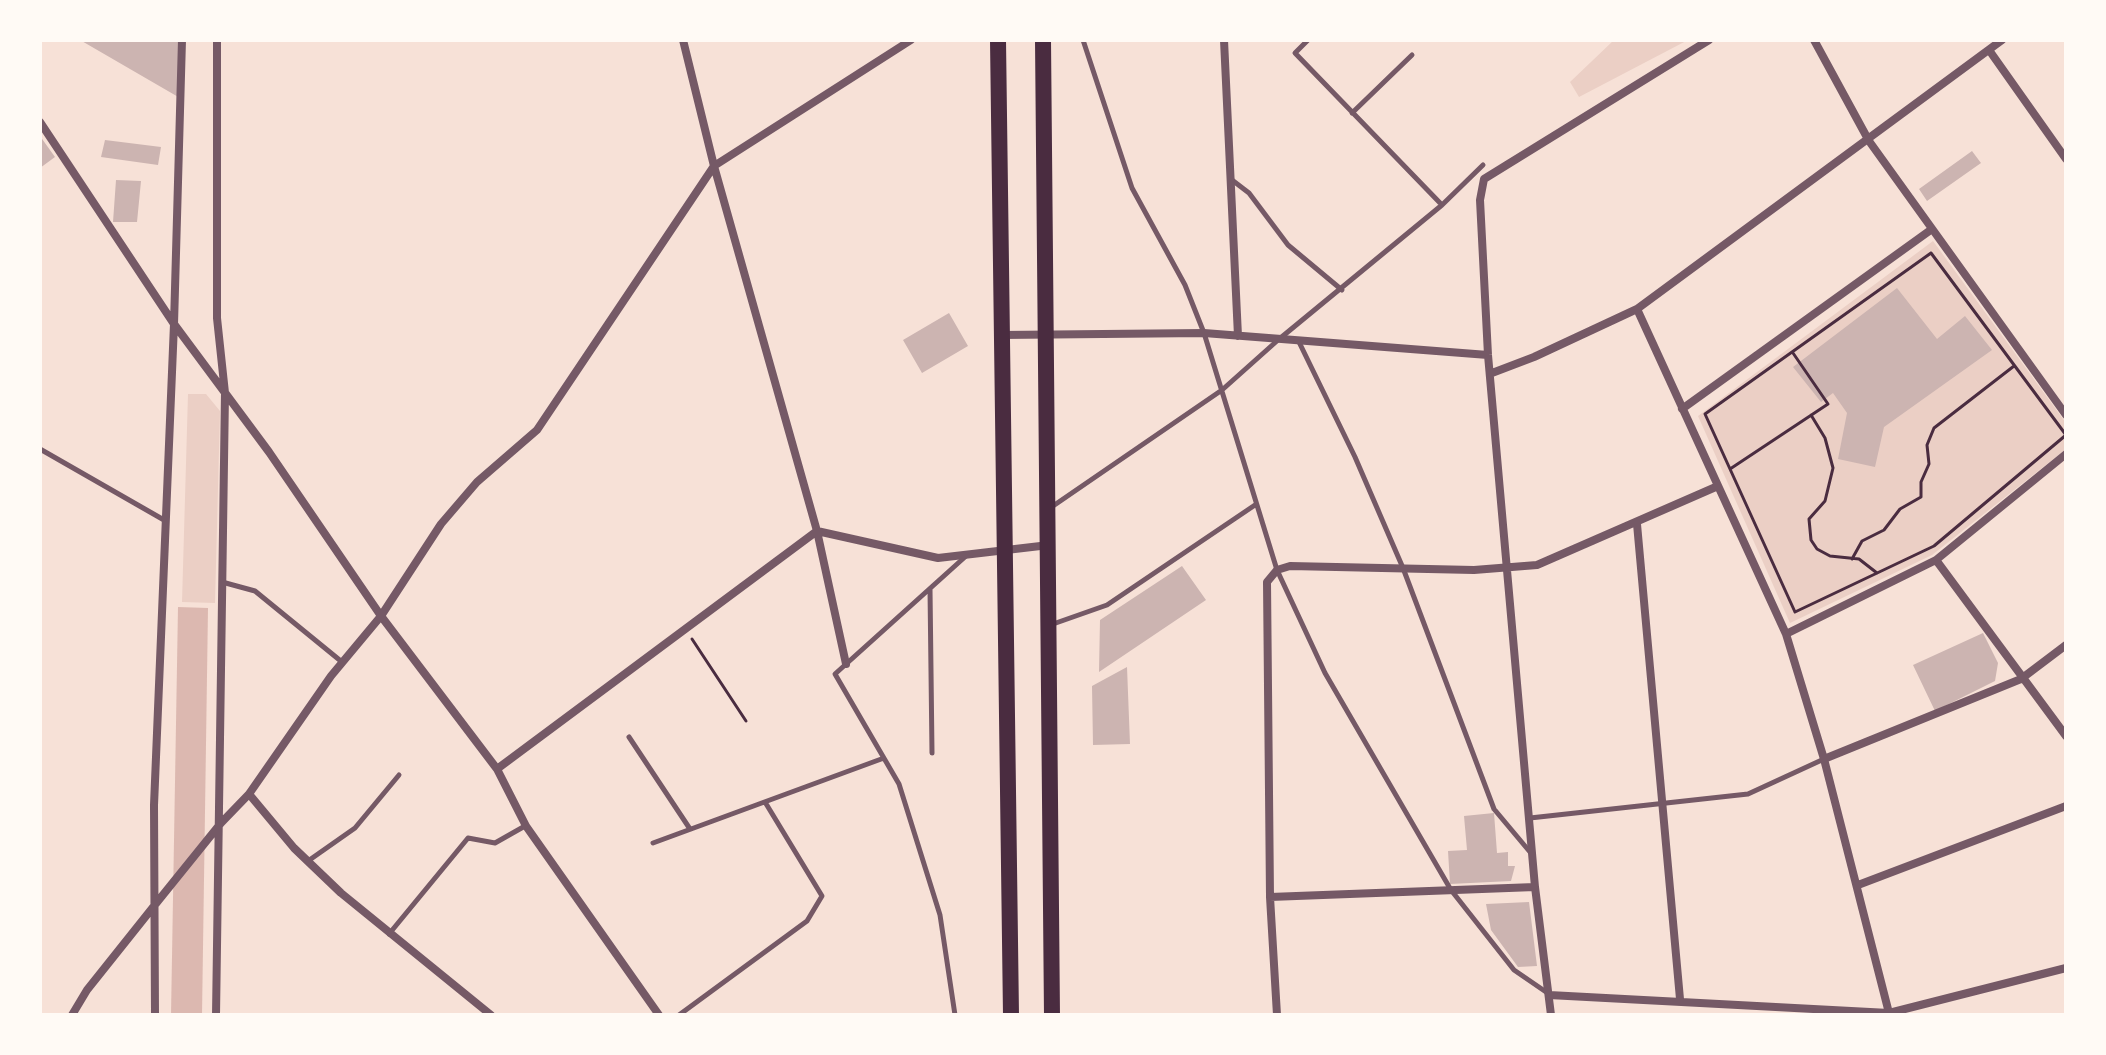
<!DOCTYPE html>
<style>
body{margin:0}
#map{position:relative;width:2106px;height:1055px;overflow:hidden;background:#f7e1d7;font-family:"DejaVu Sans",sans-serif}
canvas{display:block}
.frame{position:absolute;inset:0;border:42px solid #fffaf5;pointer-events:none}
</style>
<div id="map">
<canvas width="2106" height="1055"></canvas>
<div class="frame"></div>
</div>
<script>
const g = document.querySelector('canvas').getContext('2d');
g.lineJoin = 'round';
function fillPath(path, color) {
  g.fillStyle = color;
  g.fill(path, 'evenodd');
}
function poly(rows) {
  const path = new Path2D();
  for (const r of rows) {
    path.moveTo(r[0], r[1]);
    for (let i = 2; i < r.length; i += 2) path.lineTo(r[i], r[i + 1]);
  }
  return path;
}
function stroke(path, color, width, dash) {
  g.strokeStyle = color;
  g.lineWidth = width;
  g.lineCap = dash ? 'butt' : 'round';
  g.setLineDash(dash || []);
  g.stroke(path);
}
const green = poly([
 [1614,40,1688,40,1579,97,1570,82],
 [1933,241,2066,423,2066,449,1932,555,1790,623,1698,416],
 [188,394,206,394,220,411,215,603,182,602]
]);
const water = poly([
 [178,607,208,608,202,1015,171,1015]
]);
const building = poly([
 [80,40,181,40,180,98],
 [40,136,55,157,40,168],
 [105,140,161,147,158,165,101,157],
 [1972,151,1981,163,1927,201,1919,189],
 [116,180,141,181,137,222,113,222],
 [1897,288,1937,339,1965,316,1992,350,1884,427,1875,467,1838,459,1847,413,1833,393,1821,402,1793,367],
 [949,313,968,346,922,373,903,340],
 [1182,566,1206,600,1099,672,1100,620],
 [1983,633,1998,663,1995,681,1935,711,1913,665],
 [1127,667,1130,744,1093,745,1092,686],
 [1494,813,1497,853,1508,852,1508,866,1515,866,1511,881,1450,884,1448,851,1467,850,1464,816],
 [1529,902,1537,966,1518,967,1491,930,1486,904]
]);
const path = poly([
 [1931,253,2066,435,1934,546,1795,612,1705,414,1931,253],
 [1811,415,1825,438,1833,468,1825,501,1809,519,1811,540,1817,549,1830,556,1859,559,1877,573],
 [1730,469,1828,404,1793,353],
 [1852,559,1862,541,1884,530,1900,509,1921,497,1921,482,1929,464,1927,445,1934,428,2014,366],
 [692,639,746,721]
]);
const service = poly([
 [1083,40,1132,188,1185,285,1204,333,1277,570,1325,673,1451,890,1514,970,1549,994],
 [1308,40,1295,53,1442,205],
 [1352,113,1412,55],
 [1232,180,1249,193,1288,245,1342,290],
 [1299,342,1355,457,1403,568,1494,809,1530,852],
 [40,449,164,520],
 [1053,506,1222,390,1278,340,1442,205,1483,165],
 [222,582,255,591,342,662],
 [930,589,932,753],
 [1053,624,1107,605,1255,505],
 [629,737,690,829],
 [1530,818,1748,794,1824,759],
 [653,843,884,758],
 [308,861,355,828,399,775],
 [389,934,468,838,495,843,525,826],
 [679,1015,807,921,822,896,765,802],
 [955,1015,940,915,899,784,835,674,966,556]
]);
const minor = poly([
 [683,40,714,166,817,531,846,664],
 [1224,40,1238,336],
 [1814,40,1869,141,2066,415],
 [1989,50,2066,159],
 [40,122,174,324,269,452,381,616,497,769,526,826,659,1015],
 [1637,309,1786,634,1824,759,1889,1013],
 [1002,335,1204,333,1488,355],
 [1492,373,1534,357,1637,309,2002,40],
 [1682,409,1932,229],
 [1637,524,1680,999],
 [1936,560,2066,736],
 [1786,634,1936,560,2066,454],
 [1824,759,2021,679,2066,645],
 [497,769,817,531,938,558,1049,545],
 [249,794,331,676,381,616,441,524,477,482,537,430,714,166,911,40],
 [1858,885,2066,806],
 [1270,897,1535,887],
 [1549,995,1889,1013,2066,968],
 [72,1015,87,990,158,901,221,823,249,794,294,848,341,893,491,1015],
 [155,1015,154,805,174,324,182,40],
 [216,1015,225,393,217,318,217,40],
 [1277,1015,1270,897,1267,582,1277,570,1290,566,1474,570,1537,565,1718,486],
 [1551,1015,1535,887,1488,355,1480,200,1484,179,1709,40]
]);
const primary = poly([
 [998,40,1011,1015],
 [1043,40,1052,1015]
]);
fillPath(green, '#ebcfc5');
fillPath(water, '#dcb8b0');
fillPath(building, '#ccb4b1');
stroke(path, '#4a2c40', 3);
stroke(service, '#755966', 5);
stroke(minor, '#755966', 8);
stroke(primary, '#4a2c40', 16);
</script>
